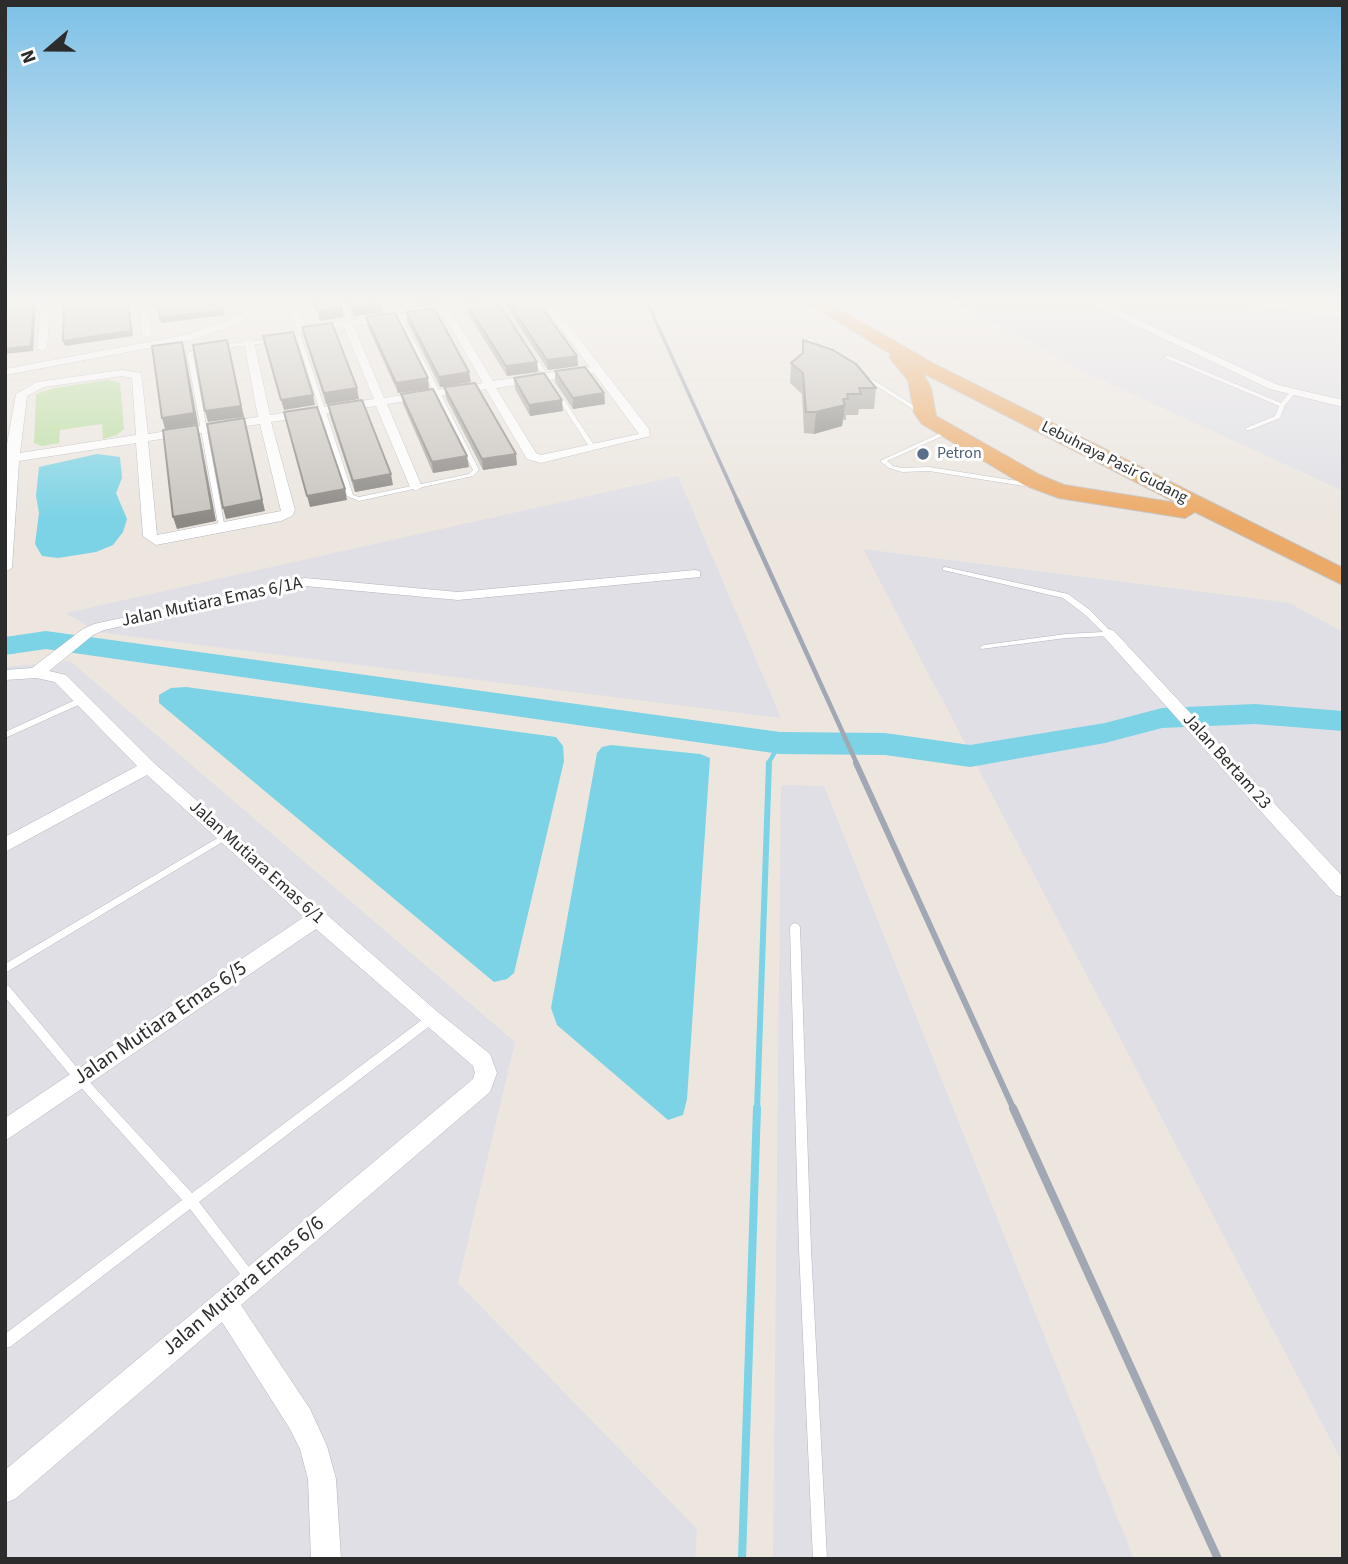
<!DOCTYPE html>
<style>
body{margin:0}
#map{position:relative;width:1348px;height:1564px;overflow:hidden;background:#ece6df;font-family:"Source Sans 3",sans-serif}
canvas{display:block}
.frame{position:absolute;inset:0;border:7px solid #2c2c2c;pointer-events:none}
.north{position:absolute;left:14px;top:14px;width:70px;height:70px;-webkit-text-stroke:5px #fff;paint-order:stroke;rotate:250deg;font-size:19px;font-weight:700;line-height:28px;text-align:center;color:#2c2c2c}
.north::after{content:'';display:block;margin:auto;width:24px;height:32px;background:#2c2c2c;clip-path:polygon(50% 0,100% 100%,50% 72%,0 100%)}
</style>
<div id="map">
<canvas width="1348" height="1564"></canvas>
<div class="frame"></div>
<div class="north">N</div>
</div>
<script>
const g = document.querySelector('canvas').getContext('2d');
g.lineJoin = 'round';
function fillPath(path, color) {
  g.fillStyle = color;
  g.fill(path, 'evenodd');
}
function poly(rows) {
  const path = new Path2D();
  for (const r of rows) {
    path.moveTo(r[0], r[1]);
    for (let i = 2; i < r.length; i += 2) path.lineTo(r[i], r[i + 1]);
  }
  return path;
}
function stroke(path, color, width, dash) {
  g.strokeStyle = color;
  g.lineWidth = width;
  g.lineCap = dash ? 'butt' : 'round';
  g.setLineDash(dash || []);
  g.stroke(path);
}
function write(font, color, halo, rows, align = 'center') {
  g.font = font + ' "Source Sans 3",sans-serif';
  g.lineWidth = 6;
  g.setLineDash([]);
  g.textBaseline = 'middle';
  g.strokeStyle = halo;
  g.fillStyle = color;
  for (const [text, x, y, turn = 0] of rows) {
    g.save();
    g.translate(x, y);
    g.rotate((+turn || 0) * Math.PI / 180);
    g.textAlign = isNaN(turn) ? turn : align;
    if (halo) g.strokeText(text, 0, 0);
    g.fillText(text, 0, 0);
    g.restore();
  }
}
const industrial = poly([
 [953,302,1343,302,1343,491,1091,375],
 [678,476,781,718,97,632,66,613],
 [863,549,1289,603,1343,632,1343,1463],
 [70,661,515,1042,458,1283,697,1529,695,1559,5,1559,5,667],
 [781,785,824,786,1134,1559,773,1559]
]);
const green = poly([
 [108,380,120,383,124,429,117,435,103,439,102,424,60,430,59,443,42,446,34,443,36,394,54,388]
]);
const water = poly([
 [97,454,120,457,122,478,116,493,127,519,123,532,113,545,96,552,58,558,42,556,35,544,39,513,36,496,39,467],
 [186,687,556,737,563,746,564,761,514,973,507,979,494,982,159,703,159,695,171,688],
 [611,745,700,754,710,758,687,1099,683,1115,668,1120,557,1025,551,1008,597,753,602,747]
]);
const streamFar2 = poly([
 [768,764,780,743]
]);
const streamFar1 = poly([
 [757,1110,769,763]
]);
const stream = poly([
 [742,1559,757,1108]
]);
const river = poly([
 [46,631,780,732,885,733,970,745,1105,723,1162,708,1255,704,1343,711,1343,731,1255,724,1162,728,1105,743,970,767,885,755,780,754,46,649,5,655,5,637,46,631]
]);
const service = poly([
 [341,302,345,302,354,324,349,323,341,302],
 [445,302,449,302,453,311,449,311,445,302],
 [1065,302,1071,302,1072,303,1070,304,1065,302],
 [1315,302,1319,302,1319,310,1316,312,1313,310,1315,302],
 [1327,302,1343,302,1343,305,1329,303,1327,302],
 [497,303,501,304,596,448,595,449,590,448,497,304,497,303],
 [399,315,402,317,479,470,473,476,359,501,347,496,297,339,219,349,216,347,219,345,301,336,353,495,359,497,469,474,473,470,396,317,399,315],
 [809,338,826,349,826,351,822,351,807,341,806,340,809,338],
 [205,347,207,348,207,350,193,354,225,529,222,531,219,529,187,353,205,347],
 [1165,356,1169,356,1281,403,1291,391,1296,392,1285,405,1280,418,1250,430,1246,430,1246,428,1275,416,1279,406,1165,358,1165,356],
 [857,372,861,372,924,412,919,413,857,374,857,372],
 [947,430,949,431,949,433,887,461,893,466,902,468,929,467,1030,483,1033,485,1030,487,929,471,902,472,889,468,880,461,947,430],
 [945,567,1068,594,1090,610,1113,634,1109,636,1066,638,981,649,980,647,984,645,1066,634,1103,632,1084,614,1063,598,943,570,943,568,945,567],
 [82,697,86,700,85,702,5,738,5,732,82,697],
 [226,833,229,834,231,836,229,838,5,973,5,964,226,833],
 [795,923,798,924,800,927,811,1249,827,1559,813,1559,799,1249,790,927,792,924,795,923],
 [5,985,9,986,84,1076,192,1193,427,1016,431,1015,435,1016,436,1019,435,1022,199,1202,255,1275,257,1279,255,1283,251,1285,247,1283,190,1209,10,1347,5,1348,5,1334,182,1200,76,1082,5,997,5,985]
]);
const minor = poly([
 [41,302,51,302,47,348,42,351,37,348,41,302],
 [139,302,149,302,151,337,142,335,139,302],
 [230,302,240,302,241,304,236,307,230,302],
 [256,302,267,302,243,322,192,340,5,375,5,369,186,335,235,318,256,302],
 [287,302,297,302,306,326,492,302,518,302,513,305,452,313,493,381,590,367,541,302,551,302,649,429,650,436,541,463,527,459,486,389,387,404,422,487,416,491,410,487,376,406,271,422,295,510,292,516,281,521,156,545,143,536,136,443,19,461,12,568,5,572,5,455,16,394,37,382,122,370,141,373,148,434,258,417,244,342,249,339,254,342,270,415,374,399,344,327,298,332,287,302],
 [443,314,483,383,384,398,354,326,443,314],
 [594,373,639,434,541,455,536,453,496,388,594,373],
 [122,376,132,378,136,435,20,453,27,396,44,387,122,376],
 [260,424,281,511,157,535,148,441,260,424],
 [1087,302,1100,302,1278,385,1343,400,1343,407,1270,389,1087,302],
 [1245,302,1272,302,1343,311,1343,317,1250,305,1245,302],
 [695,570,700,571,700,577,458,600,305,586,104,630,93,635,49,671,66,675,154,763,439,1013,490,1054,497,1073,490,1092,241,1305,310,1409,327,1446,336,1479,341,1559,311,1559,308,1479,300,1449,290,1429,222,1322,15,1499,5,1503,5,1470,473,1079,475,1073,473,1066,316,929,5,1141,5,1118,304,917,147,775,5,852,5,837,137,766,55,682,36,678,5,680,5,670,32,668,83,629,94,624,305,578,458,592,695,570],
 [1109,629,1114,631,1343,877,1343,897,1336,895,1104,637,1101,634,1104,631,1109,629]
]);
const trunk = poly([
 [806,302,826,302,936,365,1343,568,1343,585,1195,512,1185,518,1059,498,1024,485,922,424,914,413,908,380,889,357,891,354,806,302],
 [923,373,1177,503,1064,485,1040,475,936,416,931,388,923,373]
]);
const railFar3 = poly([
 [647,302,738,502]
]);
const railFar2 = poly([
 [737,500,857,764]
]);
const railFar1 = poly([
 [856,763,1014,1110]
]);
const rail = poly([
 [1013,1108,1218,1559]
]);
const wall = poly([
 [313,302,341,302,344,317,320,321],
 [346,302,380,302,383,313,354,316],
 [506,302,538,302,577,356,578,366,548,370,507,308],
 [467,304,537,362,538,372,507,376,468,314],
 [406,312,471,382,440,387,407,321],
 [366,317,429,389,398,393,368,327],
 [302,327,357,388,359,399,326,404,304,337],
 [803,340,876,388,874,409,859,409,858,415,846,415,846,420,843,420,842,426,814,434,804,433,802,394,790,383,791,363,802,354],
 [555,371,604,393,605,404,573,409,555,382],
 [514,378,563,411,530,416,515,389],
 [444,387,517,465,483,470,446,398],
 [401,394,469,467,433,473,403,404],
 [328,405,393,485,355,492,330,416]
]);
const shadedWall = poly([
 [34,302,36,302,33,351,5,354,5,349],
 [128,302,129,302,133,336,65,346,63,341],
 [222,302,225,315,161,323,160,318],
 [419,302,444,302,443,304,420,307],
 [381,304,383,313,354,316,352,306],
 [342,308,344,317,320,321,318,311],
 [182,342,185,352,198,424,165,429,162,418],
 [230,350,244,417,208,422,205,411],
 [577,356,578,366,548,370,547,360],
 [537,362,538,372,507,376,506,366],
 [469,372,471,382,440,387,439,377],
 [428,378,429,389,398,393,396,383],
 [357,388,359,399,326,404,324,393],
 [604,393,605,404,573,409,573,398],
 [313,395,315,405,284,410,281,400],
 [562,400,563,411,530,416,529,405],
 [845,405,842,426,814,434,816,412],
 [197,425,200,436,216,521,177,529,173,517],
 [246,429,265,511,226,519,223,508],
 [516,454,517,465,483,470,482,459],
 [467,456,469,467,433,473,432,462],
 [391,474,393,485,355,492,353,481],
 [345,489,347,500,310,507,307,496]
]);
const building = poly([
 [5,302,34,302,31,346,5,349,5,302],
 [64,302,128,302,131,331,63,341,64,302],
 [157,302,222,302,224,310,160,318,157,302],
 [314,302,340,302,342,308,318,311,314,302],
 [349,302,380,302,381,304,352,306,349,302],
 [483,302,498,302,537,362,506,366,467,304,483,302],
 [508,302,538,302,577,356,547,360,508,302],
 [434,308,469,372,439,377,406,312,434,308],
 [395,313,428,378,396,383,366,317,395,313],
 [332,323,357,388,324,393,302,327,332,323],
 [293,332,313,395,281,400,263,336,293,332],
 [227,340,241,406,205,411,193,345,227,340],
 [803,340,833,350,856,364,876,388,859,388,861,394,847,394,848,399,843,399,845,405,816,412,806,412,803,373,791,363,803,353,803,340],
 [182,342,194,413,162,418,152,346,182,342],
 [585,367,604,393,573,398,555,371,585,367],
 [544,373,562,400,529,405,514,378,544,373],
 [475,383,516,454,482,459,444,387,475,383],
 [433,389,467,456,432,462,401,394,433,389],
 [362,400,391,474,353,481,328,405,362,400],
 [317,407,345,489,307,496,284,412,317,407],
 [244,418,262,500,223,508,207,424,244,418],
 [197,425,212,510,173,517,163,430,197,425]
]);
const markers = [
 [923,454,7,"#5c6f8a"]
];
const farServicenames = [
 ["Petron",937,454]
];
const farStreetnames = [
 ["Lebuhraya Pasir Gudang",1114,463,27]
];
const streetNames = [
 ["Jalan Mutiara Emas 6/1A",212,603,-12],
 ["Jalan Bertam 23",1226,762,48],
 ["Jalan Mutiara Emas 6/1",256,863,42]
];
const nearStreetnames = [
 ["Jalan Mutiara Emas 6/5",161,1024,-34],
 ["Jalan Mutiara Emas 6/6",244,1287,-40]
];
fillPath(industrial, '#e0dfe6');
fillPath(green, '#bbdea1');
fillPath(water, '#7bd3e5');
stroke(streamFar2, '#7bd3e5', 4.5);
stroke(streamFar1, '#7bd3e5', 6);
stroke(stream, '#7bd3e5', 8);
fillPath(river, '#7bd3e5');
stroke(service, '#b3b6be', 1);
stroke(minor, '#b3b6be', 1);
stroke(trunk, '#c4c4c4', 2);
fillPath(service, '#fff');
fillPath(minor, '#fff');
fillPath(trunk, '#ecaa68');
stroke(railFar3, '#a2a7b4', 3.5);
stroke(railFar2, '#a2a7b4', 4.5);
stroke(railFar1, '#a2a7b4', 6);
stroke(rail, '#a2a7b4', 8);
fillPath(wall, '#aca9a3');
fillPath(shadedWall, '#8c8985');
fillPath(building, '#c8c4be');
stroke(building, '#8c8985', 2);
const sky = g.createLinearGradient(0, 0, 0, 521);
sky.addColorStop(0, '#7cc0e7');
sky.addColorStop(0.58, '#f6f4f1');
sky.addColorStop(1, '#f6f4f100');
g.fillStyle = sky;
g.fillRect(0, 0, 1348, 521);
for (const [x, y, r, color] of markers) {
  const dot = new Path2D();
  dot.arc(x, y, r, 0, 2 * Math.PI);
  g.fillStyle = color;
  g.fill(dot);
  stroke(dot, '#fff', 2.5);
}
write('16px', '#4e5e75', '#fff', farServicenames, 'left');
write('16px', '#2c2c2c', '#fff', farStreetnames);
write('18px', '#2c2c2c', '#fff', streetNames);
write('21px', '#2c2c2c', '#fff', nearStreetnames);
</script>
